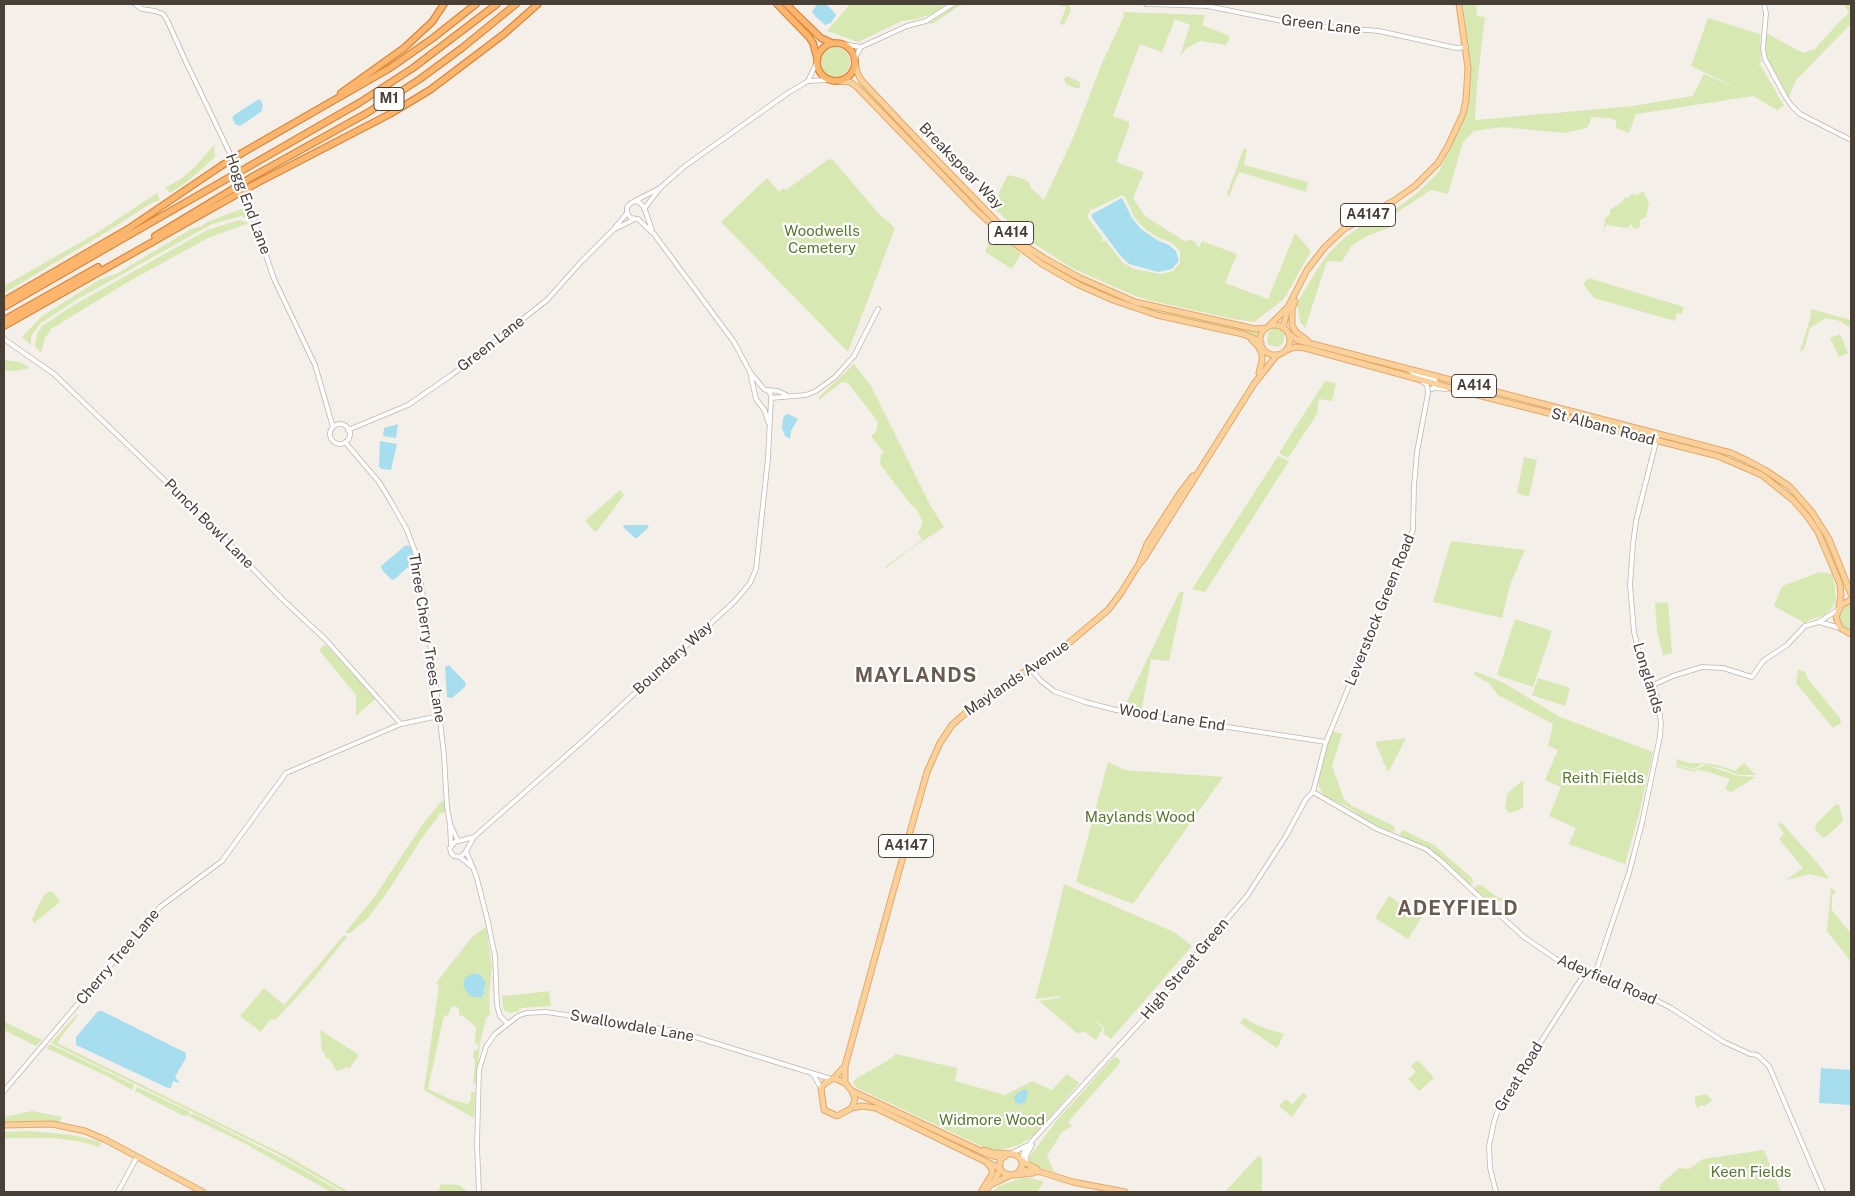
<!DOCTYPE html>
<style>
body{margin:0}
#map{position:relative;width:1855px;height:1196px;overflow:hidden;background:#f4efe9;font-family:"Public Sans",sans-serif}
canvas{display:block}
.frame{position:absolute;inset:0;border:5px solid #483f37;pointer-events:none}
</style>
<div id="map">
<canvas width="1855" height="1196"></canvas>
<div class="frame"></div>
</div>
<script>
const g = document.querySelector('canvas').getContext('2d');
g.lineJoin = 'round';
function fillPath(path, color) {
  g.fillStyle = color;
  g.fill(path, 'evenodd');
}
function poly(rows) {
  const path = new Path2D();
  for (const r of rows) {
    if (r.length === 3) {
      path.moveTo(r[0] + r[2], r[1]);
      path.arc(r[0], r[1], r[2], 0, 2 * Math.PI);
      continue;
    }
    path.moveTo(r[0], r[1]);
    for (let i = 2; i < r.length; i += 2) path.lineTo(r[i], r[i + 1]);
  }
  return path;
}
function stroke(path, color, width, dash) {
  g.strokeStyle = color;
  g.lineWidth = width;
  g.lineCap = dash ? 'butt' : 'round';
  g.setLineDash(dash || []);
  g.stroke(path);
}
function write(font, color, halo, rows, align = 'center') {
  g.font = font + ' "Public Sans",sans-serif';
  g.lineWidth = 4.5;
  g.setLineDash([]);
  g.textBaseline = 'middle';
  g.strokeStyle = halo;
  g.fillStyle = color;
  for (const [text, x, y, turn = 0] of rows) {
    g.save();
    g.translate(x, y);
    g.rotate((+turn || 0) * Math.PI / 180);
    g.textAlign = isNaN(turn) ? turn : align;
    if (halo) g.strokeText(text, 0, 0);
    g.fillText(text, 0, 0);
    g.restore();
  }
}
const green = poly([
 [850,4,947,4,934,13,917,19,902,21,858,42,827,31],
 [956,4,962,4,934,23,924,24,940,16],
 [1054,4,1068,4,1071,10,1064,25,1060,24,1066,7],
 [1463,4,1476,4,1477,16,1485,17,1477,84,1475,120,1633,106,1693,96,1704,74,1741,90,1691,66,1708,18,1760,34,1761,62,1747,81,1760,64,1784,106,1777,110,1753,96,1636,114,1629,133,1616,128,1616,121,1610,118,1592,117,1587,128,1564,133,1502,127,1474,131,1463,142,1448,194,1431,190,1392,216,1391,212,1416,194,1438,173,1461,127,1468,101,1471,72],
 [1844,4,1851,4,1851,24,1796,80,1787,102,1765,55,1764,44,1766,33,1803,53,1815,49,1840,21,1849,13],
 [1123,12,1205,15,1202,25,1230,36,1226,45,1200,41,1187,48,1180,56,1190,25,1175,19,1162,52,1140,44,1113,116,1129,122,1129,127,1116,162,1144,172,1133,198,1145,216,1186,242,1188,239,1195,242,1199,248,1202,241,1237,254,1225,283,1268,299,1295,233,1311,251,1284,299,1254,322,1233,319,1148,300,1135,296,1072,268,1027,239,992,206,997,202,1000,190,1008,175,1021,178,1029,182,1031,188,1044,200,1073,138,1103,61,1124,16],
 [1122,195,1126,198,1134,217,1145,229,1157,237,1172,243,1180,251,1180,263,1173,271,1161,274,1134,269,1122,262,1106,241,1101,241,1103,238,1088,218,1088,214,1091,211,1088,205,1092,210],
 [835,62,15],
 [1067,76,1080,82,1080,88,1075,88,1066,84,1064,79],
 [863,86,956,183,955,184,861,88],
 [214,145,215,157,187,182,170,193,165,188,182,178,195,167],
 [1244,148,1247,149,1244,165,1308,182,1306,192,1239,172,1229,196,1227,194],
 [829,159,833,160,879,214,895,228,848,352,721,222,767,178,779,192,784,188,786,190],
 [1643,191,1649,203,1646,217,1640,220,1640,227,1634,229,1631,224,1627,228,1606,225,1603,235,1605,218,1610,215,1610,210,1623,201,1624,198,1630,197,1631,194,1637,195],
 [966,192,1048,263,1079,280,1138,304,1259,332,1257,338,1249,333,1138,307,1082,285,1047,265,1004,234,964,194],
 [157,193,160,200,150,204,105,233,4,293,4,286,95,234],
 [247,207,250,220,241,216,212,224,76,300,41,323,31,336,31,345,22,337,42,316,99,280,118,273,191,229,202,226,207,222],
 [1385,214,1389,228,1367,236,1351,246,1342,262,1327,261,1305,328,1300,322,1297,303,1316,271,1328,254,1344,238,1372,218],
 [240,220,249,223,208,238,128,282,51,329,45,338,41,353,35,346,37,334,42,326,74,305,207,230],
 [994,232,1021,254,1012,269,985,252],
 [1589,278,1684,307,1682,314,1677,313,1675,321,1594,298,1583,284],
 [1811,309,1851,320,1851,328,1840,321,1826,318,1810,328,1805,346,1803,350,1800,351,1811,316],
 [1273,328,1279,328,1285,334,1283,343,1278,347,1269,345,1267,342,1268,333],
 [1840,334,1848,353,1839,357,1830,338],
 [4,360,20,362,30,368,14,371,4,370],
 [854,364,871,386,930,505,944,527,909,550,885,569,886,566,922,540,918,533,923,522,915,507,911,505,880,464,881,455,884,453,871,436,876,432,878,422,848,383,842,382,819,400,819,397],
 [1325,381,1336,383,1332,401,1319,399,1317,414,1288,458,1279,453],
 [1278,456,1289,461,1205,592,1192,589],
 [1524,457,1537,460,1529,497,1517,493],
 [620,490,624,495,597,531,595,532,586,522,587,519],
 [1451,541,1525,550,1510,585,1502,618,1433,602],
 [1820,572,1832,574,1835,587,1836,601,1830,611,1823,616,1812,619,1805,623,1774,606,1782,586],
 [1184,591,1169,661,1151,659,1141,713,1123,710,1179,593],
 [1655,602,1668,603,1672,653,1663,655,1657,631],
 [1851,603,1851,632,1843,627,1839,619,1841,609,1844,606],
 [1515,619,1552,631,1533,687,1497,675],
 [325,644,376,698,356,716,356,695,319,650],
 [1798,669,1805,672,1807,678,1840,718,1841,723,1833,728,1796,683],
 [1475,671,1504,683,1560,717,1653,752,1638,818,1625,864,1569,844,1576,828,1549,816,1561,787,1545,780,1558,750,1548,746,1553,724,1498,695,1489,683,1474,675],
 [1538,678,1570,688,1565,706,1532,695],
 [1332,731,1342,734,1332,766,1344,799,1352,806,1394,826,1395,832,1385,830,1362,817,1346,806,1324,796,1320,789,1318,781,1327,742],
 [1406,738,1389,771,1387,770,1375,742],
 [1678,758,1679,760,1689,763,1703,763,1717,765,1735,771,1744,763,1756,775,1738,775,1724,769,1706,765,1738,776,1756,777,1731,792,1725,789,1730,779,1703,770,1702,772,1698,769,1695,772,1676,767,1676,765,1694,770,1706,765,1702,764,1694,769,1687,767,1676,764],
 [1108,762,1125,770,1223,777,1133,904,1076,882],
 [1523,780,1523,808,1510,813,1505,809,1507,794],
 [444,800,447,811,439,814,438,817,426,832,386,894,367,919,350,933,345,933,375,896,423,824,439,804],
 [1839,804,1843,821,1826,837,1822,837,1815,829,1816,824,1835,805],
 [1781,822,1821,867,1829,879,1810,874,1786,880,1803,868,1779,839,1784,834,1778,825],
 [1403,830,1434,845,1472,878,1473,882,1470,885,1466,884,1425,847,1401,837,1400,833],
 [1064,884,1174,932,1192,946,1111,1039,1103,1033,1105,1028,1090,1017,1103,1028,1096,1040,1085,1032,1077,1033,1039,1001,1062,997,1061,996,1035,999,1050,944],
 [1477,885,1481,885,1497,897,1504,899,1493,904,1476,892,1475,887],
 [1831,887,1836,892,1832,895,1832,910,1851,934,1851,962,1827,931],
 [49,891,54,893,60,902,34,923,32,919,44,895],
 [1389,896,1422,917,1408,939,1375,918],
 [486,927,492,966,489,994,490,1015,486,1018,480,1043,476,1084,473,1083,475,1062,473,1056,474,1051,477,1050,479,1046,475,1042,476,1027,463,1016,459,1015,459,1008,454,1006,451,1008,448,1016,444,1015,428,1089,452,1100,468,1104,471,1099,471,1092,475,1092,474,1118,424,1090,439,986,436,983,472,937],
 [344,935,347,937,309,984,276,1019,270,1020,261,1032,240,1016,264,988,284,1005],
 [549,991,551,1006,521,1008,519,1011,510,1013,505,1011,503,1008,502,995,506,995,507,996],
 [77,1014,78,1015,57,1043,291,1158,349,1192,344,1192,276,1153,51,1043],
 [1244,1018,1259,1026,1284,1034,1277,1048,1240,1023],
 [4,1021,13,1026,42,1040,36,1046,4,1030],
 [320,1030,359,1055,349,1069,347,1067,338,1071,334,1068,330,1059,327,1059,322,1050],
 [50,1044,134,1085,132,1090,107,1076,46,1048],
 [896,1054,957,1068,955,1081,1005,1095,1032,1081,1052,1090,1067,1074,1079,1083,1035,1135,1019,1145,994,1152,857,1088,853,1083,854,1080,887,1061],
 [1114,1057,1119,1058,1120,1063,1068,1122,1072,1126,1062,1132,1047,1156,1054,1172,1032,1165,1028,1159,1058,1119],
 [1418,1060,1434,1078,1419,1091,1408,1079,1416,1072,1411,1066],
 [137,1087,188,1111,190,1114,189,1116,182,1115,135,1091],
 [1303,1093,1307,1096,1292,1117,1279,1106,1286,1099,1292,1104],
 [1706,1094,1712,1100,1705,1106,1700,1105,1698,1109,1695,1103,1695,1098,1697,1096],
 [32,1111,62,1117,59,1123,4,1122,4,1117],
 [191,1114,194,1114,216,1125,291,1163,341,1192,331,1192,242,1142,190,1117],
 [30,1131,72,1135,101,1142,100,1147,82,1142,54,1138,4,1138,4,1132],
 [1764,1150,1781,1192,1659,1192,1660,1185,1679,1168,1689,1169,1703,1159],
 [1258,1156,1262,1158,1262,1192,1225,1192],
 [1022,1178,1031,1178,1044,1182,1037,1192,992,1192,999,1186],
 [441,1184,459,1185,468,1192,438,1192]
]);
const water = poly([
 [817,4,826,4,833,11,836,15,831,23,825,25,816,17,812,12],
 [259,99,261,101,263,106,261,112,240,126,235,124,233,119,232,119,234,115],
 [1122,198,1132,218,1141,229,1157,240,1169,245,1176,251,1179,261,1172,269,1158,272,1129,264,1119,254,1093,219,1091,216,1092,214],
 [788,414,798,419,791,431,790,439,785,436,782,428,783,419,785,415],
 [398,424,396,438,383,436,384,428],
 [380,441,397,444,391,470,382,469,379,467],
 [625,525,647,525,649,527,637,538,635,538,624,528,623,526],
 [406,545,411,547,414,561,407,569,405,567,406,569,395,579,392,580,382,570,381,566],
 [449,665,466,683,465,687,452,698,447,697,445,667],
 [474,973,480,975,486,983,483,992,487,994,482,994,482,998,470,996,463,986,465,978],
 [98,1011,102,1011,186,1053,186,1058,175,1077,180,1083,173,1081,171,1088,168,1088,76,1045,76,1037],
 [1821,1068,1851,1070,1851,1105,1819,1103],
 [1024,1089,1028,1091,1026,1101,1019,1105,1015,1102,1014,1098,1016,1094]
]);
const minor = poly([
 [135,4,142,9,155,11,163,14,167,20,186,62,235,164,242,183],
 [1146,4,1207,6,1302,25,1379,31,1456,48,1466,47],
 [1764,4,1766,13,1763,49,1765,59,1785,96,1791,105,1800,114,1851,140],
 [842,44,861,47,907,26,926,21,953,4],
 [855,58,861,47],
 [808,81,817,62],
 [660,188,631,203,627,207,627,213,631,218,638,219,642,223,654,234,734,342,750,372,756,399,765,411,768,422],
 [244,190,274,279,315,365,333,427],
 [635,201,639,202,644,207,652,230],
 [644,209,660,188,685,166,788,93,808,81,828,80],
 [615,229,633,220],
 [4,339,54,374,211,525,281,598,326,640,401,724],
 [1409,370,1413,373,1434,379,1436,382,1433,388],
 [1432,389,1433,388,1446,389],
 [767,390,778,391,788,396],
 [771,398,806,395,816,391,835,377,854,356,878,309],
 [340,434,10],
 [348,430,408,405,453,374,547,300,581,262,613,230,627,213],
 [345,442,379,482,390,500,407,530,417,557,435,677,444,755,447,807,450,824,458,841],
 [1819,622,1840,628],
 [1030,668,1041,681,1054,691,1085,702,1116,710,1326,742],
 [1653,685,1673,676,1702,667,1723,668,1752,677,1763,661,1787,645,1805,626,1819,622,1839,609],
 [1313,792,1377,829,1426,849,1440,860,1472,890,1524,937,1556,959,1585,973,1648,996,1671,1008,1724,1042,1750,1054,1757,1055,1769,1066,1823,1192],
 [450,826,451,845],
 [466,851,476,875,487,918,495,956,497,1005,500,1016,507,1023],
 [460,857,465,853,474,837,585,739,735,601,750,583,756,569,768,458,771,398,770,392,764,389,750,372],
 [472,867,460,857,454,856,451,853,450,848,455,842,474,837],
 [1594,977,1629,873,1642,823,1660,736,1661,723,1658,701,1653,685,1640,657,1634,632,1630,585,1633,544,1636,521,1658,434],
 [813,1074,821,1088],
 [4,1091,160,907,222,861,286,773,401,724,439,716],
 [1012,1153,1026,1146],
 [1021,1160,1024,1152,1031,1142,1149,1013,1202,948,1247,896,1286,836,1306,799,1313,792,1326,742,1413,530,1414,486,1417,452,1428,393,1427,385,1423,382],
 [1027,1164,1026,1156,1032,1145],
 [118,1192,137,1157],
 [479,1192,477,1145,479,1070,486,1047,495,1034,518,1016,526,1013,546,1012,676,1031,831,1079],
 [1496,1192,1490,1168,1489,1146,1494,1122,1499,1107,1585,973]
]);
const major = poly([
 [855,62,857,72,861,80,928,151,997,222,1027,247,1044,258,1080,278,1135,302,1255,329,1266,328],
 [840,81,850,82,857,87,975,209,1004,236,1042,264,1077,284,1113,300,1157,315,1243,334,1255,339,1261,343],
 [1295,301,1292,309,1292,325,1296,332,1307,340],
 [1275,340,15],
 [1269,326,1286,309],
 [1283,328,1288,307,1307,270,1325,247,1344,229,1395,200,1415,186,1438,163,1448,146,1463,114,1466,100,1468,68,1459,4],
 [1288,333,1297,340,1693,443,1731,453,1748,461,1765,470,1790,487,1812,512,1829,539,1851,594],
 [1252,340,1258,346,1262,354,1262,361,1259,373],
 [1287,350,1295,347,1305,348,1458,390,1718,456,1762,475,1793,500,1807,516,1818,532,1840,584,1841,595,1839,607],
 [1139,564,1147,544,1180,493,1193,476],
 [1851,600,1841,605,1836,617,1840,628,1851,634],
 [834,1078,845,1083,852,1091,855,1099,852,1108,837,1116,824,1110,821,1088,825,1083,834,1078,845,1066],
 [845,1083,845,1066,893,892,927,772,940,743,952,725,977,703,1070,642,1108,610,1121,593,1139,564,1143,560,1254,384,1277,355],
 [852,1091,987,1154,1002,1158],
 [852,1108,862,1106,876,1108,999,1168],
 [4,1125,52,1124,85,1131,106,1140,203,1192],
 [984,1150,993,1153,1014,1154,1019,1157,1022,1161,1022,1167,1018,1173,1013,1175,1005,1174,1000,1169,1000,1160,1008,1154],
 [1022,1161,1037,1169],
 [1020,1170,1041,1172,1073,1182,1125,1192],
 [1015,1175,1033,1173],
 [992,1184,1011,1175],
 [987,1189,995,1180,1000,1169],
 [981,1192,992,1174,992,1169,987,1163]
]);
const highway = poly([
 [777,4,809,37,813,43,817,58],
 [786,4,821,38,832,43],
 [836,62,19],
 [341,93,404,48,432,22,444,4],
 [242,153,390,68,433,38,476,4],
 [248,167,359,103,413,68,497,4],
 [252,177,367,113,420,79,462,48,516,4],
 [255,184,390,114,430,90,504,34,538,4],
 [155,236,228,192],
 [4,301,128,229,221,166],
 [4,307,223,181],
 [4,320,98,267],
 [4,326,232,197]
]);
const highwayBridge = poly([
 [221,166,242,153],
 [223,181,248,167],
 [228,192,252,177],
 [232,197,255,184]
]);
const shields = [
 [389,99,30],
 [1368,215,55],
 [1011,233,45],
 [1474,386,45],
 [906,846,55]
];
const shieldNames = [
 ["M1",389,99],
 ["A4147",1368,215],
 ["A414",1011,233],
 ["A414",1474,386],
 ["A4147",906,846]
];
const streetNames = [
 ["Green Lane",1321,25,7],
 ["Breakspear Way",961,166,46],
 ["Hogg End Lane",248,204,70],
 ["Green Lane",491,344,-38],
 ["St Albans Road",1603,427,15],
 ["Punch Bowl Lane",209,524,45],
 ["Leverstock Green Road",1380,610,-68],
 ["Three Cherry Trees Lane",427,638,81],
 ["Boundary Way",673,658,-42],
 ["Maylands Avenue",1017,678,-34],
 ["Longlands",1648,678,73],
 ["Wood Lane End",1172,718,9],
 ["Cherry Tree Lane",118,957,-50],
 ["High Street Green",1185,969,-50],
 ["Adeyfield Road",1607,980,23],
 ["Swallowdale Lane",632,1026,10],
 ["Great Road",1519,1077,-59]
];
const parkNames = [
 ["Woodwells",822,231],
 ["Cemetery",822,248],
 ["Reith Fields",1603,778],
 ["Maylands Wood",1140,817],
 ["Widmore Wood",992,1120],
 ["Keen Fields",1751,1172]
];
const districtNames = [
 ["MAYLANDS",916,676],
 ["ADEYFIELD",1458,909]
];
fillPath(green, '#d8e8b3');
fillPath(water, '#a7deef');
stroke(minor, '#c0b5ac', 5.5);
stroke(major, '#e2aa69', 7);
stroke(highway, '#db873c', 8);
stroke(minor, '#fff', 4);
stroke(major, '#fcd09a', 5);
stroke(highway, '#fbb56d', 5.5);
stroke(highwayBridge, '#db873c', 8, []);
stroke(highwayBridge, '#fbb56d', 5.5);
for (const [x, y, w] of shields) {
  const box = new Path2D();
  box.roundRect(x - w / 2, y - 11.5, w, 23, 4);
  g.fillStyle = '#fff';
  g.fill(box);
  stroke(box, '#483f37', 1);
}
write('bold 14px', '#483f37', null, shieldNames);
write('15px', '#483f37', '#fff', streetNames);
write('15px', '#55792b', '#fff', parkNames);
g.letterSpacing = '1px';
write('bold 20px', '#6a5b4f', '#fff', districtNames);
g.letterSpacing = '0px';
</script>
